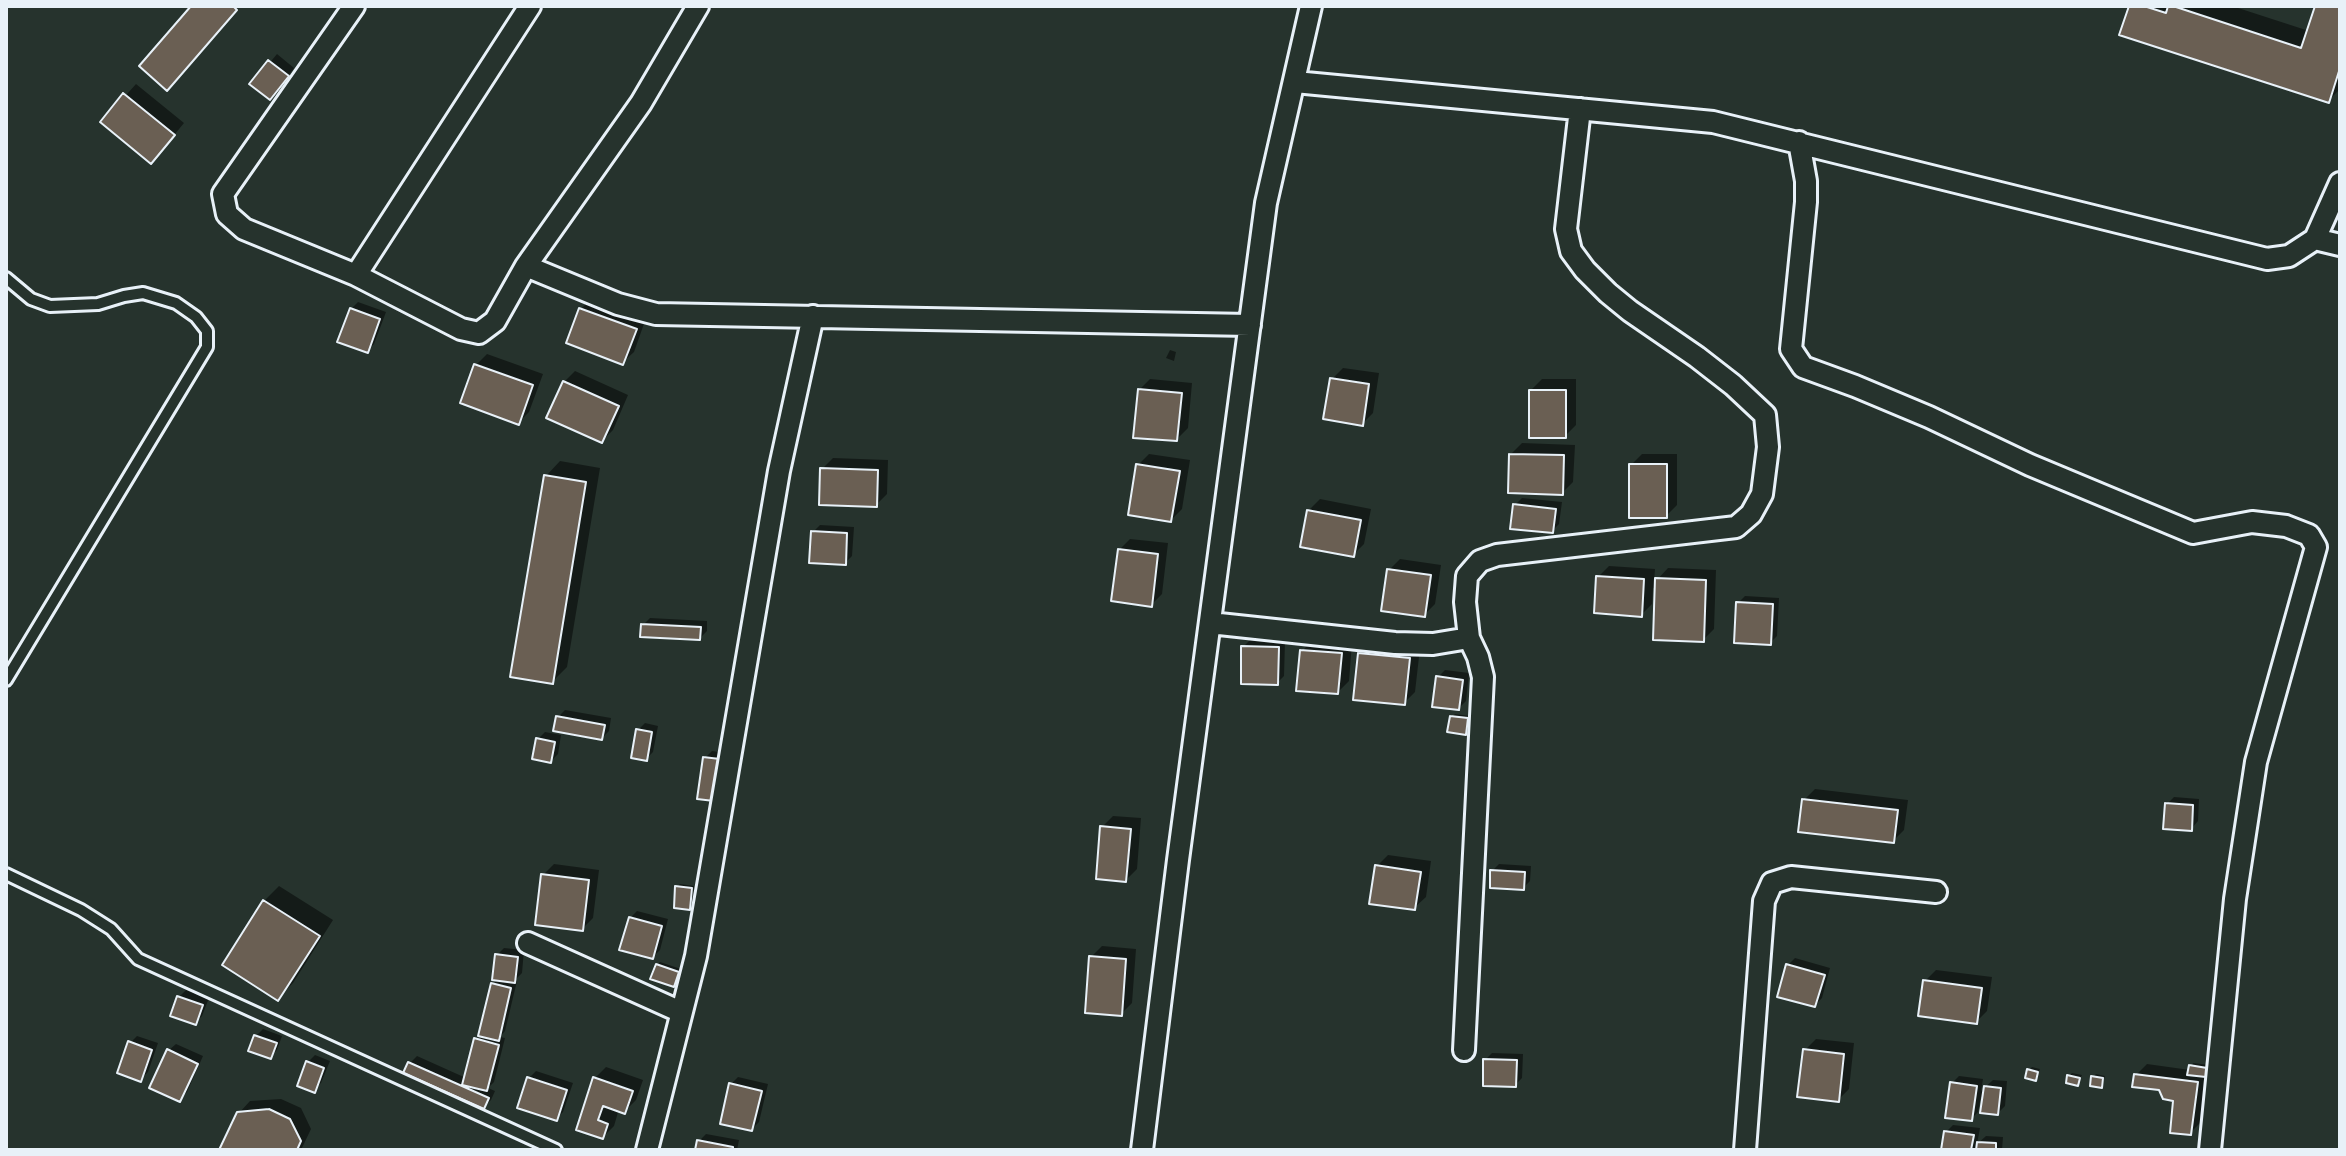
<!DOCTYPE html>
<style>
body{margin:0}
#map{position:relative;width:2346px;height:1156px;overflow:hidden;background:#26332d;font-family:Mali,sans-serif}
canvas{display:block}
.frame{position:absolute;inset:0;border:8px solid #e8f1f8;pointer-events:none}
</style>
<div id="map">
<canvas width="2346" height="1156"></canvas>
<div class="frame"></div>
</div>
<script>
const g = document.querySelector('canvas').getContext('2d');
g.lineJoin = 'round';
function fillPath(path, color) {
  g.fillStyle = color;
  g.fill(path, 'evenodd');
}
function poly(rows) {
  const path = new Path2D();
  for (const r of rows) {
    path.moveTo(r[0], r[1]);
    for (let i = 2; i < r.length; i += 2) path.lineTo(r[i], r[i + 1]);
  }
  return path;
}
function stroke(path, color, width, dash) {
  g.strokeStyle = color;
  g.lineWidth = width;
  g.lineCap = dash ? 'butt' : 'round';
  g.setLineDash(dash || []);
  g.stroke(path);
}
const shadow = poly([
 [2131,6,2232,6,2309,31,2317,6,2340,6,2340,89,2328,101],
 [277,54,294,68,277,91,252,84],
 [136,84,184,123,161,151,102,122],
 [592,298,646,318,634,352,623,362,581,309],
 [358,302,386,312,374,344,367,351,351,309],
 [1170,350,1176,352,1174,361,1166,358],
 [487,354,543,374,529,412,518,423,476,365],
 [1343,368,1379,373,1373,413,1362,424,1332,379],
 [575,371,628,395,613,430,602,441,564,382],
 [1150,379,1192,383,1188,428,1177,439,1139,390],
 [1542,379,1576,379,1576,425,1565,436,1531,390],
 [1522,443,1575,445,1573,482,1562,493,1511,454],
 [1149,454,1190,460,1182,509,1171,520,1138,465],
 [1642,454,1677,454,1677,505,1666,516,1631,465],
 [833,458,888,460,887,494,876,505,822,469],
 [560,461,600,468,567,667,552,682,546,476],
 [1522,498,1562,502,1559,524,1552,531,1515,505],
 [1320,499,1371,509,1364,544,1353,555,1309,510],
 [820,525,854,527,852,556,845,563,813,532],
 [1130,539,1168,543,1162,594,1151,605,1119,550],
 [1400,559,1441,565,1435,604,1424,615,1389,570],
 [1609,566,1655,569,1654,583,1668,568,1716,570,1714,629,1703,640,1657,589,1653,588,1652,604,1641,615,1598,577],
 [1745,596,1779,598,1777,636,1770,643,1738,603],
 [650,618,707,621,707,631,700,638,643,625],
 [1250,640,1285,641,1284,676,1277,683,1243,647],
 [1313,640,1352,643,1349,681,1338,692,1302,651],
 [1371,643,1420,648,1415,692,1404,703,1360,654],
 [1445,670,1469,673,1466,701,1459,708,1438,677],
 [565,710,611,718,609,731,602,738,558,717],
 [1455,714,1470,716,1468,730,1465,733,1452,717],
 [645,723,658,726,653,752,646,759,638,730],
 [545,732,561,735,558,754,551,761,538,739],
 [712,751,726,753,720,792,705,758],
 [1815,789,1908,800,1904,830,1893,841,1804,800],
 [2174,797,2199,799,2198,821,2191,829,2167,804],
 [1113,816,1141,818,1137,869,1126,880,1102,827],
 [1388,855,1431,861,1426,897,1414,908,1377,866],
 [554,864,599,870,593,918,582,929,543,875],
 [1499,864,1531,866,1530,881,1523,888,1492,871],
 [680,884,694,886,692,905,689,908,677,887],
 [279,886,333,920,293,983,278,998,264,901],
 [637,911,668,919,660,950,653,957,630,918],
 [1102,946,1136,949,1132,1003,1121,1014,1091,957],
 [504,948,524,950,522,973,515,980,517,981,505,1031,500,1037,505,1038,494,1082,488,1088,495,1091,491,1100,484,1107,410,1063,417,1056,466,1078,476,1039,480,1035,493,984,498,979,497,955],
 [1795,958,1830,968,1822,998,1815,1005,1788,965],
 [660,962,681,969,673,985,657,965],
 [1936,970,1992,977,1987,1011,1976,1022,1925,981],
 [186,990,209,998,202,1016,195,1023,179,997],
 [263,1029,282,1036,277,1050,270,1057,256,1036],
 [137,1036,158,1043,148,1072,141,1079,130,1043],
 [1816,1039,1854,1043,1849,1089,1838,1100,1805,1050],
 [176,1044,203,1056,187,1092,180,1099,169,1050],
 [1492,1053,1523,1054,1522,1078,1515,1085,1485,1060],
 [315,1055,330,1061,321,1083,314,1090,308,1062],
 [2193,1063,2209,1065,2201,1122,2190,1133,2175,1099,2136,1075,2147,1064,2190,1070],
 [606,1067,643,1080,636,1100,625,1111,619,1109,614,1126,603,1137,578,1129,595,1078],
 [2032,1067,2040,1069,2035,1079,2029,1070],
 [536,1071,573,1083,563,1112,556,1119,529,1078],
 [2072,1073,2082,1075,2077,1083,2069,1076],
 [2096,1074,2105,1076,2101,1086,2093,1077],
 [1959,1076,1983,1079,1981,1091,1993,1080,2007,1081,2005,1106,1998,1113,1984,1097,1981,1097,1978,1112,1971,1119,1952,1083],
 [738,1077,768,1084,759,1122,752,1129,731,1084],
 [281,1099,301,1108,311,1129,301,1150,221,1150,239,1113,250,1101],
 [1953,1125,1980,1128,1977,1144,1986,1136,2003,1137,2002,1150,1943,1150,1946,1132],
 [706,1134,739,1140,737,1150,697,1150,699,1141]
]);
const building = poly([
 [191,6,233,6,237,10,167,91,139,66,191,6],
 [2129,6,2144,6,2166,13,2168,6,2173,6,2301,48,2315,6,2340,6,2340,68,2329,103,2119,35,2129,6],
 [268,60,289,76,270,100,249,84,268,60],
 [123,93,175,135,151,164,100,122,123,93],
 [350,308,380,319,368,353,337,342,350,308],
 [579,308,637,329,623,365,566,343,579,308],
 [474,364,533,385,519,425,460,403,474,364],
 [1330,378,1369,384,1363,426,1323,419,1330,378],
 [563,381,619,406,602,443,546,418,563,381],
 [1138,389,1182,393,1177,441,1133,438,1138,389],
 [1529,390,1566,390,1566,438,1529,438,1529,390],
 [1509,454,1564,455,1563,495,1508,493,1509,454],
 [1136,464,1180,471,1171,522,1128,515,1136,464],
 [1629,464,1667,464,1667,518,1629,518,1629,464],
 [820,468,878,470,877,507,819,505,820,468],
 [544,475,586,482,553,684,510,677,544,475],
 [1513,504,1556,509,1553,533,1510,529,1513,504],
 [1307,510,1361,520,1354,557,1300,547,1307,510],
 [811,531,847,533,846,565,809,563,811,531],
 [1118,549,1158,554,1152,607,1111,601,1118,549],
 [1387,569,1431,575,1425,617,1381,611,1387,569],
 [1596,576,1644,579,1642,617,1594,613,1596,576],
 [1655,578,1706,580,1704,642,1653,640,1655,578],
 [1736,602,1773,604,1771,645,1734,643,1736,602],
 [641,624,701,627,700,640,640,637,641,624],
 [1241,646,1279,647,1278,685,1241,684,1241,646],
 [1300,650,1342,653,1338,694,1296,691,1300,650],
 [1358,653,1410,658,1405,705,1353,700,1358,653],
 [1436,676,1463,680,1459,710,1432,707,1436,676],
 [556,716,605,725,602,740,553,731,556,716],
 [1450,716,1468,718,1466,735,1447,732,1450,716],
 [636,729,652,732,647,761,631,758,636,729],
 [536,738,555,742,551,763,532,759,536,738],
 [703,757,720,759,714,801,697,799,703,757],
 [1802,799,1898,810,1894,843,1798,832,1802,799],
 [2165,803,2193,805,2192,831,2163,829,2165,803],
 [1100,826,1131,829,1126,882,1096,879,1100,826],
 [1375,865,1421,872,1415,910,1369,904,1375,865],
 [1490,870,1525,872,1524,890,1490,888,1490,870],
 [541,874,589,880,583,931,535,925,541,874],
 [675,886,692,888,690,910,674,908,675,886],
 [263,900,320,936,278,1001,222,965,263,900],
 [629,917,662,926,653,959,619,950,629,917],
 [495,954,518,957,515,983,492,980,495,954],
 [1089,956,1126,959,1122,1016,1085,1013,1089,956],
 [656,964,679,972,674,987,650,979,656,964],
 [1786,964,1825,975,1815,1007,1777,997,1786,964],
 [1923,980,1982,988,1977,1024,1918,1016,1923,980],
 [491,983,511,988,499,1041,478,1036,491,983],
 [177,996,203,1005,196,1025,170,1016,177,996],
 [254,1035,277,1043,271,1059,248,1051,254,1035],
 [474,1038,499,1045,487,1091,462,1085,474,1038],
 [128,1041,152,1050,141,1082,117,1073,128,1041],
 [167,1049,198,1064,180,1102,149,1088,167,1049],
 [1803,1049,1844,1054,1839,1102,1797,1097,1803,1049],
 [1483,1059,1517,1060,1516,1087,1483,1086,1483,1059],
 [306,1061,324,1068,315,1093,297,1086,306,1061],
 [408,1062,489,1098,484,1109,403,1073,408,1062],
 [2189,1065,2207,1068,2206,1077,2187,1075,2189,1065],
 [2027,1069,2038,1072,2036,1081,2025,1078,2027,1069],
 [2134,1074,2198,1082,2191,1135,2170,1133,2173,1101,2163,1099,2159,1090,2132,1087,2134,1074],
 [2067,1075,2080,1078,2078,1086,2066,1083,2067,1075],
 [2091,1076,2103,1078,2102,1088,2090,1086,2091,1076],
 [527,1077,567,1090,557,1121,517,1108,527,1077],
 [593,1077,633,1091,625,1114,603,1106,598,1120,608,1124,603,1139,576,1130,593,1077],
 [1950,1082,1977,1086,1972,1121,1945,1118,1950,1082],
 [729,1083,762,1091,752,1131,720,1124,729,1083],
 [1984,1086,2001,1088,1998,1115,1980,1113,1984,1086],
 [269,1109,290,1119,301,1141,297,1150,219,1150,237,1112,269,1109],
 [1944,1131,1974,1135,1971,1150,1941,1150,1944,1131],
 [697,1140,733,1147,733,1150,695,1150,697,1140],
 [1977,1142,1996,1143,1996,1150,1976,1150,1977,1142]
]);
const lane = poly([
 [6,278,31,299,50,306,98,304,124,296,143,293,176,303,196,317,207,331,207,347,6,680],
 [6,874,81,910,111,929,138,959,556,1150]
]);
const street = poly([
 [354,6,223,194,227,214,244,229,356,275,461,329,479,333,495,321,526,266,641,103,698,6],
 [1295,82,1713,122,2267,259,2289,256,2315,239,2340,183],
 [1799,142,1806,181,1806,202,1791,349,1803,367,1855,386,1929,417,2030,465,2193,533,2252,522,2286,526,2309,535,2316,547,2256,762,2235,899,2210,1150],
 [2315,239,2340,245],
 [526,266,618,304,656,314,1250,325],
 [356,275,530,6],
 [1210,623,1395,643,1433,644,1469,638,1465,602,1467,576,1480,561,1497,555,1736,527,1751,514,1762,494,1768,447,1765,415,1733,385,1697,357,1630,311,1608,293,1585,270,1571,251,1566,229,1580,109],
 [528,943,681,1012],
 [1464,1050,1483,677,1478,657,1469,638],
 [647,1150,696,956,779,471,813,316],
 [1142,1150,1178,860,1266,203,1311,6],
 [1745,1150,1764,901,1772,883,1791,877,1936,892]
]);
fillPath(shadow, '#0007');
fillPath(building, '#6a5f53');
stroke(building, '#e8f1f8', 2);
stroke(lane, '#e8f1f8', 16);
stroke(street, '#e8f1f8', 26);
stroke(lane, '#26332d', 10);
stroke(street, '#26332d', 20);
</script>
